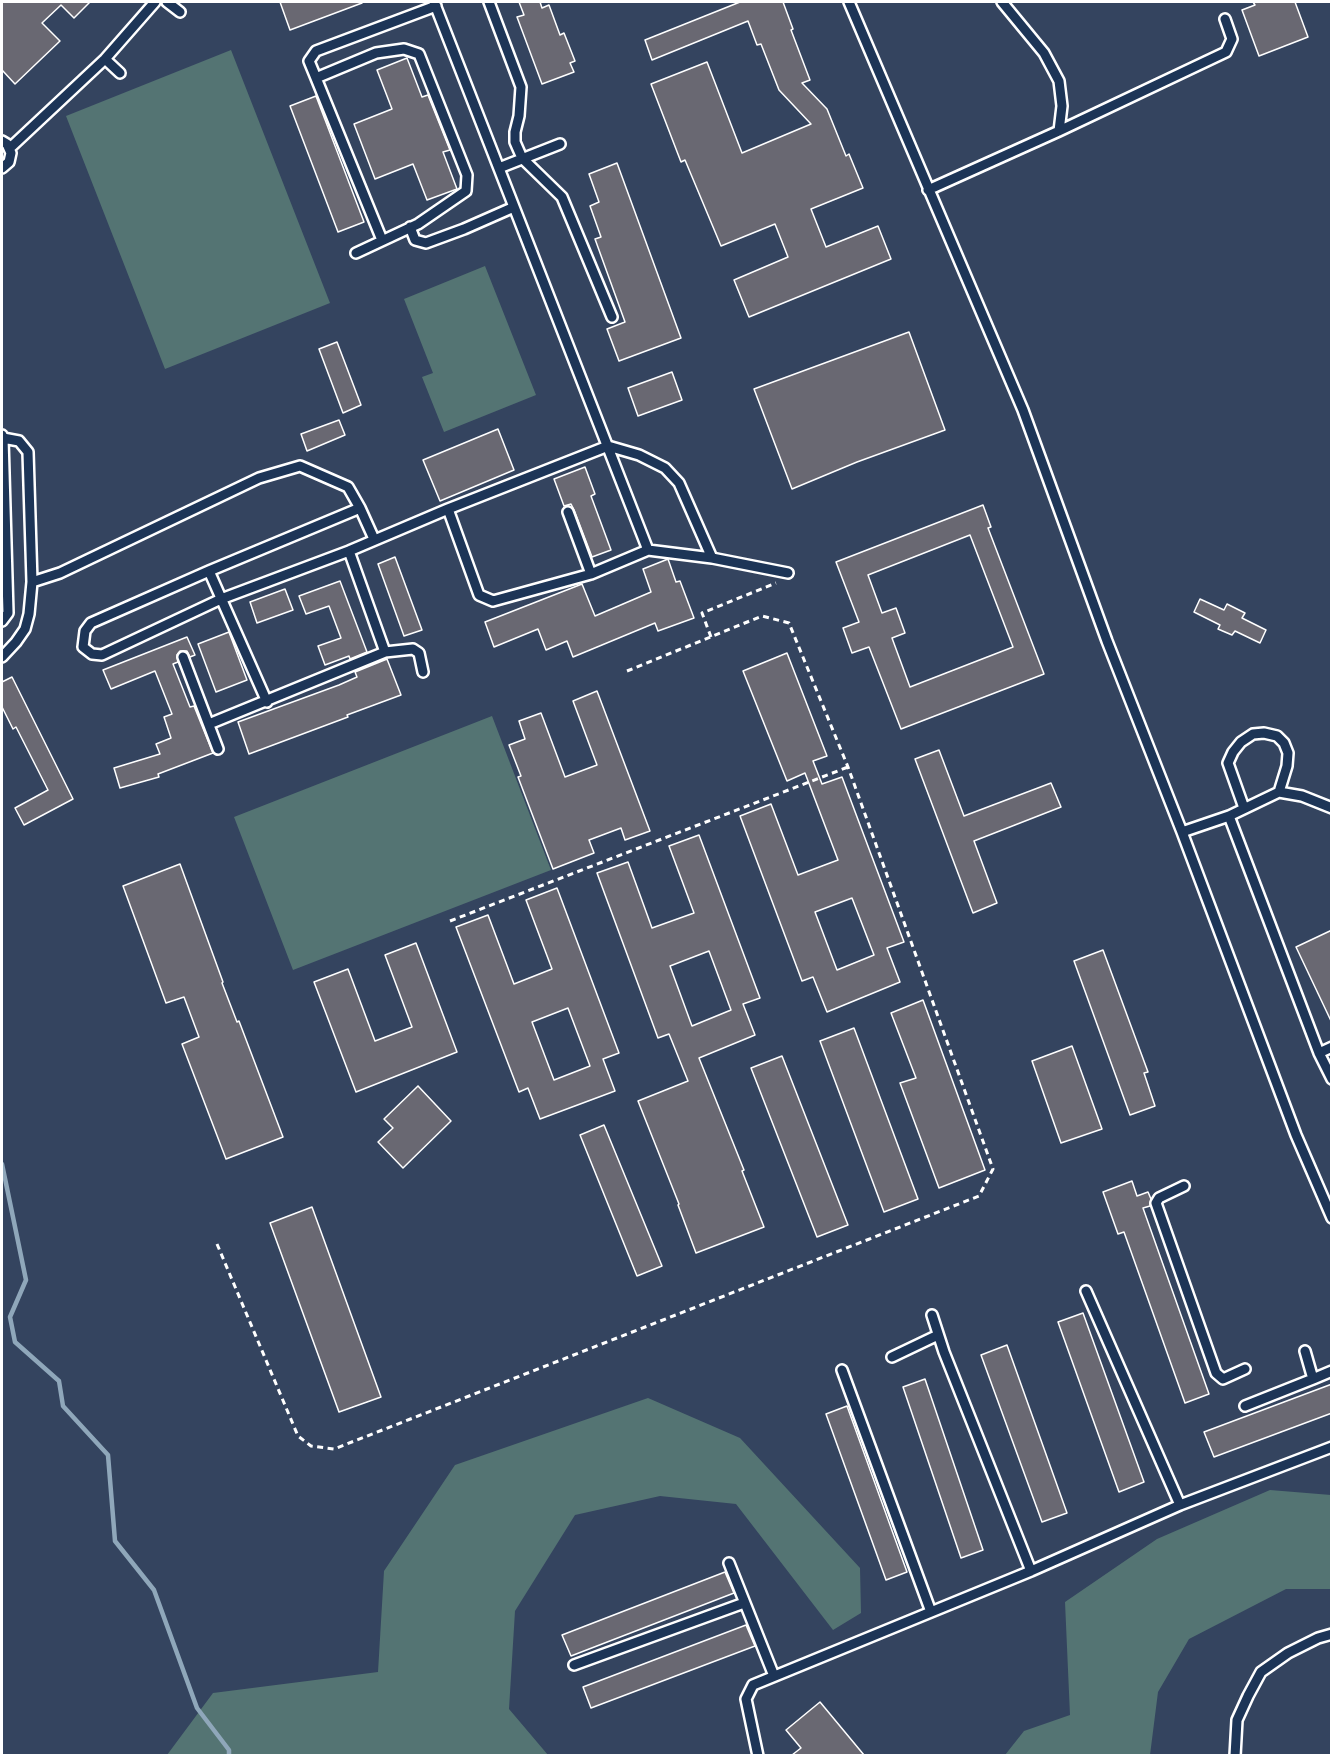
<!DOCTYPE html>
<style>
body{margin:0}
#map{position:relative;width:1333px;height:1757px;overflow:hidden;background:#34445f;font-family:Sriracha,sans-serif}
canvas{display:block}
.frame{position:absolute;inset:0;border:3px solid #fff;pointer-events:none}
</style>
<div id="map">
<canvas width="1333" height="1757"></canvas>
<div class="frame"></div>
</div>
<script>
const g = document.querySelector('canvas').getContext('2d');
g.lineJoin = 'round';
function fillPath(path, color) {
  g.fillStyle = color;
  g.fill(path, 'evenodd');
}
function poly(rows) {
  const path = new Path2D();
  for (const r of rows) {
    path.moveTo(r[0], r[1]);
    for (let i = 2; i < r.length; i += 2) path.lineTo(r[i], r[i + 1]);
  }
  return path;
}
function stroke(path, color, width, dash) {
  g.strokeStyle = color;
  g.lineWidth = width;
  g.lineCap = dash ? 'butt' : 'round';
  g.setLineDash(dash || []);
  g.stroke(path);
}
const green = poly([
 [231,50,330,303,165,369,66,116],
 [485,266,536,395,444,432,422,377,433,373,404,299],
 [492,716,551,870,293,970,234,817],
 [648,1398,740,1438,860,1568,861,1613,833,1630,736,1504,660,1496,575,1515,515,1611,509,1709,548,1755,167,1755,213,1693,378,1672,384,1571,455,1465],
 [1270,1490,1331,1495,1331,1589,1286,1589,1189,1639,1158,1692,1150,1755,1005,1755,1024,1731,1070,1715,1065,1602,1157,1539]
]);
const stream = poly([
 [2,1164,26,1280,10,1317,15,1342,59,1381,63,1406,108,1455,115,1541,154,1590,197,1708,229,1750,229,1756]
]);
const building = poly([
 [2,2,90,2,74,18,61,5,42,23,60,41,15,84,2,70,2,2],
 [280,2,362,2,362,3,290,30,280,2],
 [519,2,540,2,542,8,549,5,560,35,564,33,575,61,570,63,574,72,542,84,517,17,524,15,519,2],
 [740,2,783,2,793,29,791,30,810,80,802,83,827,109,846,156,849,154,863,188,811,209,826,247,878,226,891,259,749,317,734,280,788,257,775,224,721,246,685,160,681,162,651,84,707,62,742,153,811,124,779,90,761,44,757,45,748,21,652,60,645,40,740,2],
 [1253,2,1295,2,1308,37,1259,56,1242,10,1255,5,1253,2],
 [407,58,422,97,428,95,450,150,443,152,457,189,427,200,413,164,375,179,354,124,392,109,377,70,407,58],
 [316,96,364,222,338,232,290,106,316,96],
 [617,163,681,338,619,361,607,329,625,322,595,239,601,237,590,206,599,202,589,174,617,163],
 [909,332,945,430,857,462,792,489,754,389,909,332],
 [337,342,361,405,343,413,319,349,337,342],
 [672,372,682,400,638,416,628,388,672,372],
 [339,420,345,435,307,451,301,434,339,420],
 [498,429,514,470,440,501,423,460,498,429],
 [585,467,595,494,591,496,611,550,592,557,574,510,571,504,564,506,554,479,585,467],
 [983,505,991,527,988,528,1044,674,901,729,869,647,852,653,843,628,859,622,836,562,983,505],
 [970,535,1013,647,910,687,892,638,905,633,896,608,882,613,868,575,970,535],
 [395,557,422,630,404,636,378,564,395,557],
 [668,559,676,582,680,581,694,618,658,631,655,623,573,657,567,641,546,650,538,629,494,647,485,622,582,584,595,616,651,592,643,569,668,559],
 [340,581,367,652,350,659,349,656,325,665,318,646,341,638,329,606,306,614,299,596,340,581],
 [285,589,293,610,257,623,250,602,285,589],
 [1200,599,1224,610,1227,604,1245,613,1242,618,1266,630,1260,643,1235,631,1232,635,1218,629,1220,625,1194,612,1200,599],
 [229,632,247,680,216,692,198,644,229,632],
 [187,637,195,655,190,657,187,651,180,651,177,655,178,662,173,664,190,707,194,706,213,753,158,774,159,777,120,788,114,768,160,754,156,744,171,738,164,717,172,714,155,671,111,689,103,670,187,637],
 [787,653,827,756,813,761,822,784,842,777,904,942,887,948,900,982,827,1012,813,977,802,981,740,816,771,804,798,875,838,860,805,773,787,781,743,671,787,653],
 [852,898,874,955,837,970,815,912,852,898],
 [387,659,401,695,347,715,348,717,249,754,238,722,339,685,357,677,355,672,387,659],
 [12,677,73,799,24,825,15,808,48,790,16,727,13,729,2,707,2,682,12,677],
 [597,691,650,831,625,840,621,828,589,840,594,853,553,869,518,777,521,776,509,745,525,739,519,721,541,713,565,777,597,765,573,701,597,691],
 [939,750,964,816,1051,783,1061,807,974,841,997,903,973,913,915,759,939,750],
 [699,835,760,998,743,1004,755,1035,699,1058,744,1170,742,1171,764,1227,696,1253,678,1205,679,1204,638,1101,688,1081,669,1034,658,1038,597,873,628,862,652,928,694,913,669,846,699,835],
 [709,951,731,1010,692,1026,670,966,709,951],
 [180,864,223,982,222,983,237,1022,239,1021,283,1137,226,1159,182,1044,199,1037,184,997,166,1003,123,886,180,864],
 [557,888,619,1053,603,1059,615,1091,540,1119,528,1088,519,1092,456,927,488,915,514,984,552,969,526,900,557,888],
 [568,1008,590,1066,554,1080,532,1022,568,1008],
 [1332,930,1332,1023,1296,947,1332,930],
 [416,943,457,1052,356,1092,314,982,348,969,375,1041,412,1027,385,955,416,943],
 [1103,950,1148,1072,1144,1073,1155,1106,1130,1115,1074,961,1103,950],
 [923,1000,985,1170,939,1188,900,1083,916,1078,891,1013,923,1000],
 [854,1028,918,1199,884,1212,820,1041,854,1028],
 [1072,1046,1102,1129,1061,1143,1032,1061,1072,1046],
 [782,1056,848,1225,817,1237,751,1068,782,1056],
 [418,1086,451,1121,403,1168,378,1142,393,1128,384,1119,418,1086],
 [604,1125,662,1266,637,1276,580,1135,604,1125],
 [1132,1181,1137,1196,1148,1192,1151,1199,1150,1206,1143,1208,1209,1394,1185,1403,1124,1232,1118,1234,1103,1192,1132,1181],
 [312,1207,381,1397,339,1412,270,1223,312,1207],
 [1083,1313,1144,1482,1119,1492,1058,1322,1083,1313],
 [1007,1345,1067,1513,1042,1522,981,1355,1007,1345],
 [925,1379,983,1550,961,1558,903,1387,925,1379],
 [1332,1384,1332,1413,1214,1457,1204,1432,1332,1384],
 [847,1406,907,1572,886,1580,826,1414,847,1406],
 [725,1572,734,1593,571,1656,562,1635,725,1572],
 [746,1625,755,1646,591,1708,583,1687,746,1625],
 [820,1702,864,1755,792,1755,801,1748,786,1730,820,1702]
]);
const path = poly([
 [711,637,702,613,776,583],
 [450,921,848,767],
 [217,1244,298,1436,311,1446,334,1449,979,1196,993,1169,848,767,789,623,762,616,627,671]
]);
const service = poly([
 [167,2,180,12],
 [434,2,648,550],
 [489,2,521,87,519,116,515,132,515,142,522,158,562,197,612,317],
 [849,2,1023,410,1107,641,1182,832,1296,1135,1332,1218],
 [1002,2,1044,53,1059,81,1062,106,1059,131],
 [105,59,120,73],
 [316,78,382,240],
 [2,141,7,144,11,153,9,162,2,168],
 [10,148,105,59,155,2],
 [499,168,560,144],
 [928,190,1059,131,1226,52,1232,39,1225,19],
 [410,227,415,240,426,243,464,229,514,207],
 [356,253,418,224,466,191,467,175,419,54,404,49,376,53,316,78,309,61,316,51,436,6],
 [2,435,3,438,19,441,28,452,32,582,29,614,25,629,16,642,2,657],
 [360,508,209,571,91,623,85,631,83,647,92,654,102,655,221,599,349,551,448,509,608,446,639,455,665,468,679,483,712,558],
 [448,509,479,595,493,601,591,574,648,550,712,558,788,573],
 [568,512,591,574],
 [349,551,385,652],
 [209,571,267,702],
 [32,582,60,573,259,478,300,466,348,487,360,508,374,539],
 [2,621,8,613,3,438],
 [183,657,218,749],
 [209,724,385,652,413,649,419,653,423,672],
 [1244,808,1228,763,1233,752,1241,742,1253,734,1264,733,1277,736,1284,743,1288,753,1287,766,1279,792],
 [1229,816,1319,1053,1332,1079],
 [1182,832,1229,816,1279,792,1302,796,1332,808],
 [1319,1053,1332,1047],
 [1184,1186,1159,1198,1156,1203,1216,1373,1223,1379,1245,1369],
 [1086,1291,1180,1505],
 [932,1315,944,1352,1031,1571],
 [892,1357,938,1335],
 [842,1370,931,1612],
 [1313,1379,1332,1371],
 [1245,1406,1313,1379,1305,1351],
 [729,1563,774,1676],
 [574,1665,744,1603],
 [758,1756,746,1699,753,1685,1031,1571,1180,1505,1332,1447],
 [1235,1756,1237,1720,1248,1696,1261,1672,1288,1653,1318,1638,1332,1634]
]);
fillPath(green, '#547473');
stroke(stream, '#8fa7ba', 4.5);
fillPath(building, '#696872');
stroke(building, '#fff', 1.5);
stroke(service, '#fff', 14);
stroke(path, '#fff', 3, [6, 4.5]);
stroke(service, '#1d3557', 9);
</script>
